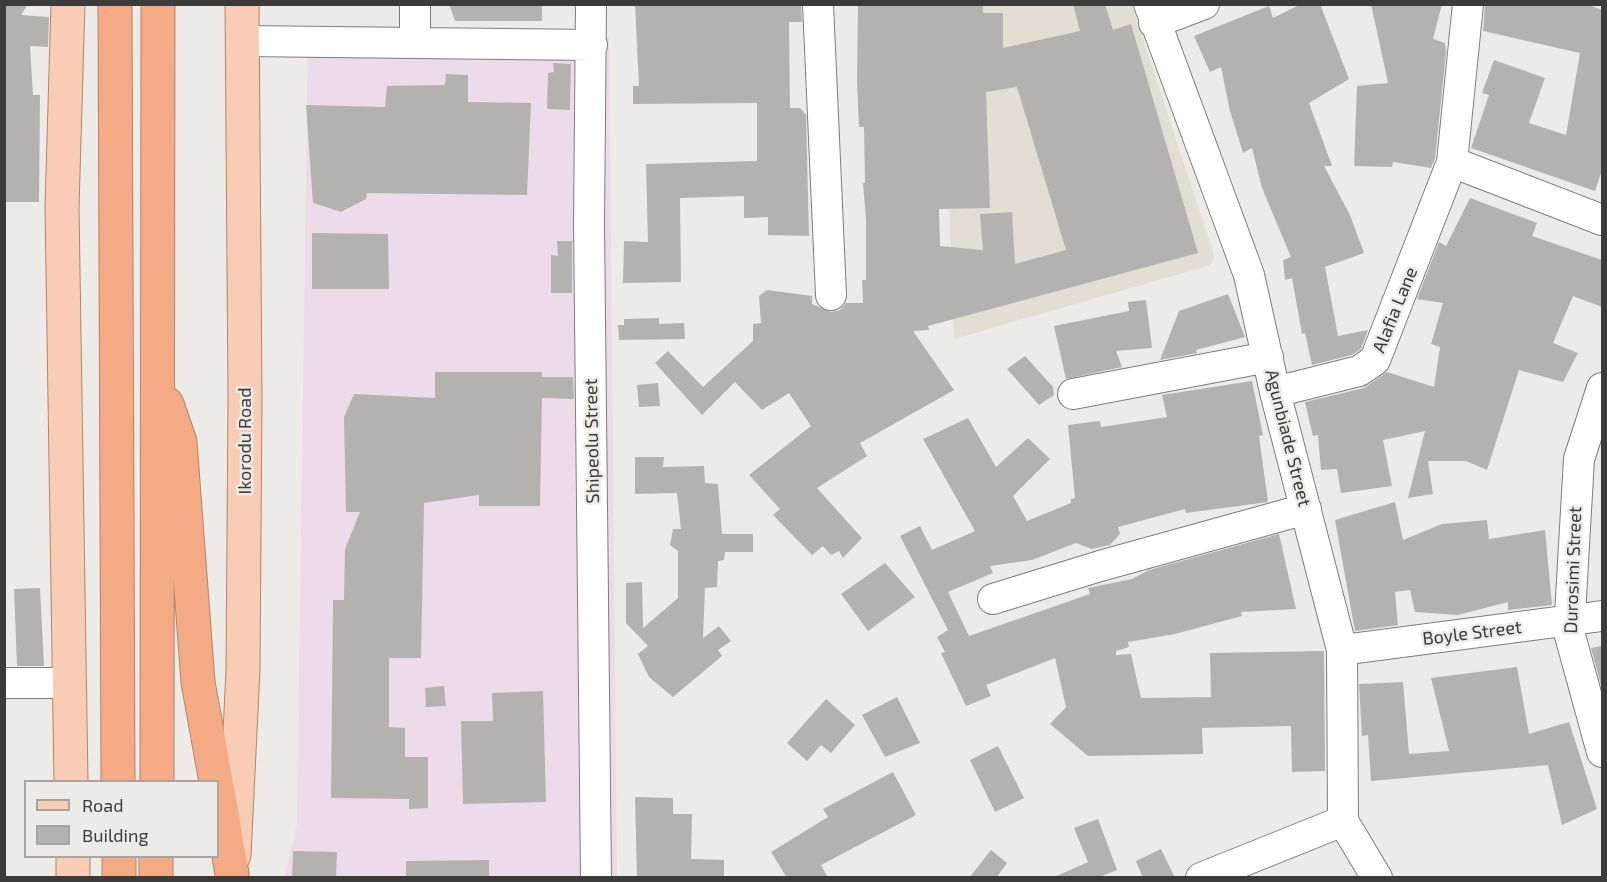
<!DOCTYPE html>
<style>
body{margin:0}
#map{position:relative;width:1607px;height:882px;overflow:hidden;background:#edebe8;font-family:"Exo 2",sans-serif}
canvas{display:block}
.frame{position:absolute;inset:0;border:6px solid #3c3b3a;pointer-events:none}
.legend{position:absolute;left:24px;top:780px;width:195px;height:78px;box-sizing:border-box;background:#edebe8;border:2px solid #a6a5a2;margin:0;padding:8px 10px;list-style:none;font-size:18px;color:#3c3b3a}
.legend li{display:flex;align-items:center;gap:12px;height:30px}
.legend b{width:30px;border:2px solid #a6a5a2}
</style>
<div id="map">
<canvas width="1607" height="882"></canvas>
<div class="frame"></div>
<ul class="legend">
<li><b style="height:8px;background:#f8ccb5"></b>Road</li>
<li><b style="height:16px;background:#b4b2af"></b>Building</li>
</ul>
</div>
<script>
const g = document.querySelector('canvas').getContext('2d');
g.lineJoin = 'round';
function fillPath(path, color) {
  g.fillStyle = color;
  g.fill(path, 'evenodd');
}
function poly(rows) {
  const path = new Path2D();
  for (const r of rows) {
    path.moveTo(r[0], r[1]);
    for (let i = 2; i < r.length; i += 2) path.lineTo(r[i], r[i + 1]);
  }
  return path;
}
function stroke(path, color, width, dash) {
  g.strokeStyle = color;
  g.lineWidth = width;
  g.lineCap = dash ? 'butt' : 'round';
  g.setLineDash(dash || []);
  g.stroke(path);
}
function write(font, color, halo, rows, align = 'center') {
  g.font = font + ' "Exo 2",sans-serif';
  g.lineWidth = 5;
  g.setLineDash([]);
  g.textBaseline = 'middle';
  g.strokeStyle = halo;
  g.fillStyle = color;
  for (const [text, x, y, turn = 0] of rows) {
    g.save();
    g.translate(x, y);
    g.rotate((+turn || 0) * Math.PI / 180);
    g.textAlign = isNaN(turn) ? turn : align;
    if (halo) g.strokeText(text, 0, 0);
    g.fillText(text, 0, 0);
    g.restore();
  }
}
const commercial = poly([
 [308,36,609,37,617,877,284,878,297,824]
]);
const built = poly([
 [942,5,1132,5,1214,255,1211,265,954,339]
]);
const building = poly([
 [4,4,28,4,21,15,49,17,48,47,30,46,33,95,40,95,39,202,4,202],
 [449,4,542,4,542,21,455,21],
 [635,4,801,4,802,22,789,22,790,108,800,108,806,115,809,236,768,235,768,217,744,218,744,196,680,198,681,282,623,283,624,241,648,242,646,164,757,161,757,103,633,104,633,86,639,86],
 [858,4,983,4,983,13,1003,13,1003,48,1080,31,1073,4,1105,4,1113,30,1131,24,1198,253,928,326,929,330,913,331,954,390,860,443,867,456,817,488,862,538,843,558,839,551,831,555,823,546,812,555,773,515,780,509,749,475,811,426,789,393,762,410,735,382,702,415,655,363,668,351,703,387,753,341,753,324,761,323,759,296,767,290,812,296,812,304,831,312,840,310,846,303,863,303,862,280,866,280,866,220,863,183,865,183,864,127,859,127,857,81],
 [1017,87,1066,250,1015,264,1012,212,980,214,983,250,940,246,939,209,990,208,986,92],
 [1301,4,1320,4,1349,79,1309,103,1332,166,1324,166,1350,215,1364,253,1325,267,1338,336,1368,330,1361,349,1352,355,1312,365,1305,333,1302,334,1292,278,1285,280,1283,260,1291,257,1262,188,1252,148,1243,153,1230,111,1221,67,1210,72,1194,36,1269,6,1273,18],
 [1371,4,1442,4,1433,39,1445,43,1446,53,1435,158,1431,168,1393,162,1392,167,1354,166,1357,86,1388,83],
 [1485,4,1586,4,1602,10,1602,170,1595,191,1471,148,1489,95,1482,93,1494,60,1545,78,1529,123,1566,135,1580,53,1483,31],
 [553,63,571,64,570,110,547,109,548,73,554,72],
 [446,74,468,75,468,102,531,103,527,195,367,193,366,199,341,212,313,203,306,105,385,107,387,86,445,85],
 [1470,198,1537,223,1532,236,1602,260,1602,307,1573,296,1553,343,1578,353,1563,382,1519,370,1487,470,1466,461,1428,461,1433,494,1408,498,1425,431,1383,440,1392,486,1341,493,1337,469,1321,470,1318,435,1313,436,1305,402,1364,388,1387,372,1434,387,1440,347,1431,344,1443,303,1417,299,1439,242,1446,246],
 [312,233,388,234,389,289,312,289],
 [557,241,572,241,572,293,551,293,551,255,558,256],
 [1228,294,1245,337,1196,350,1197,353,1160,360,1179,311],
 [1146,300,1152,348,1116,351,1122,367,1066,379,1054,326,1129,311,1128,302],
 [659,318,659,324,684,323,685,339,619,340,618,325,624,325,624,319],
 [1025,356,1053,387,1054,395,1039,405,1007,369],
 [435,372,542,372,542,377,573,377,574,399,542,398,540,506,479,506,479,495,424,503,421,658,389,658,389,727,405,728,405,757,428,757,428,808,409,809,409,799,331,798,333,600,344,600,345,549,360,512,346,512,344,417,354,394,435,398],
 [1252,381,1263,435,1259,436,1268,502,1186,513,1185,509,1118,527,1120,534,1110,545,1092,549,1076,543,1032,560,990,566,993,573,948,592,969,636,1090,594,1088,588,1132,579,1149,570,1279,534,1296,609,1241,612,1242,616,1175,634,1128,642,1129,647,1116,651,1116,655,1131,654,1141,698,1211,697,1210,653,1324,651,1325,771,1292,772,1291,726,1202,728,1203,754,1088,756,1050,724,1066,707,1055,658,986,685,991,696,966,706,941,653,945,652,937,637,948,630,900,536,920,526,932,550,975,531,923,439,968,418,996,467,1028,438,1050,459,1013,496,1027,521,1071,503,1071,499,1075,498,1068,425,1100,421,1101,427,1167,417,1162,395],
 [658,383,660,406,639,407,637,385],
 [635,457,664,457,663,467,704,466,705,483,718,484,722,534,753,534,753,552,725,552,724,560,718,561,717,587,705,588,703,638,719,626,731,641,718,650,722,656,673,697,649,677,638,654,648,646,626,623,626,583,642,582,643,628,678,598,678,551,670,545,673,529,681,529,677,493,635,494],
 [1395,502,1403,540,1442,524,1487,520,1489,539,1545,530,1552,605,1508,610,1508,602,1458,615,1415,612,1410,590,1395,592,1398,625,1355,631,1335,520],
 [885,563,915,597,868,631,841,594],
 [40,588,44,666,17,666,14,589],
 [1602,646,1602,689,1591,648],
 [1517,667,1529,734,1569,722,1597,809,1562,825,1548,765,1371,781,1368,735,1362,736,1359,684,1403,682,1409,754,1449,751,1431,678],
 [444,686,446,706,426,707,425,688],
 [543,691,546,802,463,804,461,721,493,721,492,693],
 [897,697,920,743,885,757,862,715],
 [826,699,855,725,831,753,821,745,807,761,787,743],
 [998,746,1024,798,995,812,970,760],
 [893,772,916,815,821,865,828,878,787,878,771,852,828,817,823,809],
 [635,797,673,798,673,814,692,814,691,859,724,860,724,878,637,878],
 [1098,819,1117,870,1097,878,1052,878,1088,862,1074,828],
 [1161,849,1175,878,1143,878,1136,861],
 [991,850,1007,863,996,878,969,878],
 [293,851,337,852,336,878,292,878],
 [489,860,489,878,406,878,406,861]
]);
const minor = poly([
 [591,4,589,224,596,878],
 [818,4,831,295],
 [1149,4,1249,275,1275,392,1342,650,1343,821,1377,878],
 [1468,4,1452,162,1602,220],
 [1154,23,1204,4],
 [242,41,592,45],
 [415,42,415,4],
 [1602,388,1579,459,1569,632,1602,752],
 [1275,392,1359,371,1375,360,1452,162],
 [1073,394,1268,357],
 [993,599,1100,566,1306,509],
 [1342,650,1602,616],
 [4,683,69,683],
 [1201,878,1343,821]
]);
const major = poly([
 [68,4,62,207,71,782],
 [234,855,243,670,245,398,242,4],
 [73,856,73,878]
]);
const highway = poly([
 [115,4,118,782],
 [167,404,180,442,198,682,216,782],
 [157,782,158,4],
 [218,791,232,874],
 [119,856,119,878],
 [156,878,156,856]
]);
const streetNames = [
 ["Alafia Lane",1395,310,-68],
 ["Agunbiade Street",1288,438,76],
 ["Ikorodu Road",245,441,-90],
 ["Shipeolu Street",592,441,-91],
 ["Durosimi Street",1573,570,-88],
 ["Boyle Street",1472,633,-7]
];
fillPath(commercial, '#eedbea');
fillPath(built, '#e3ded4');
fillPath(building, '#b4b2af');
stroke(minor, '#7e7d7a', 32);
stroke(major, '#b4836a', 35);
stroke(highway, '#b4836a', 35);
stroke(minor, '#fff', 30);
stroke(major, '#f8ccb5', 33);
stroke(highway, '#f4aa84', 33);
write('18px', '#3c3b3a', '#edebe8', streetNames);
</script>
